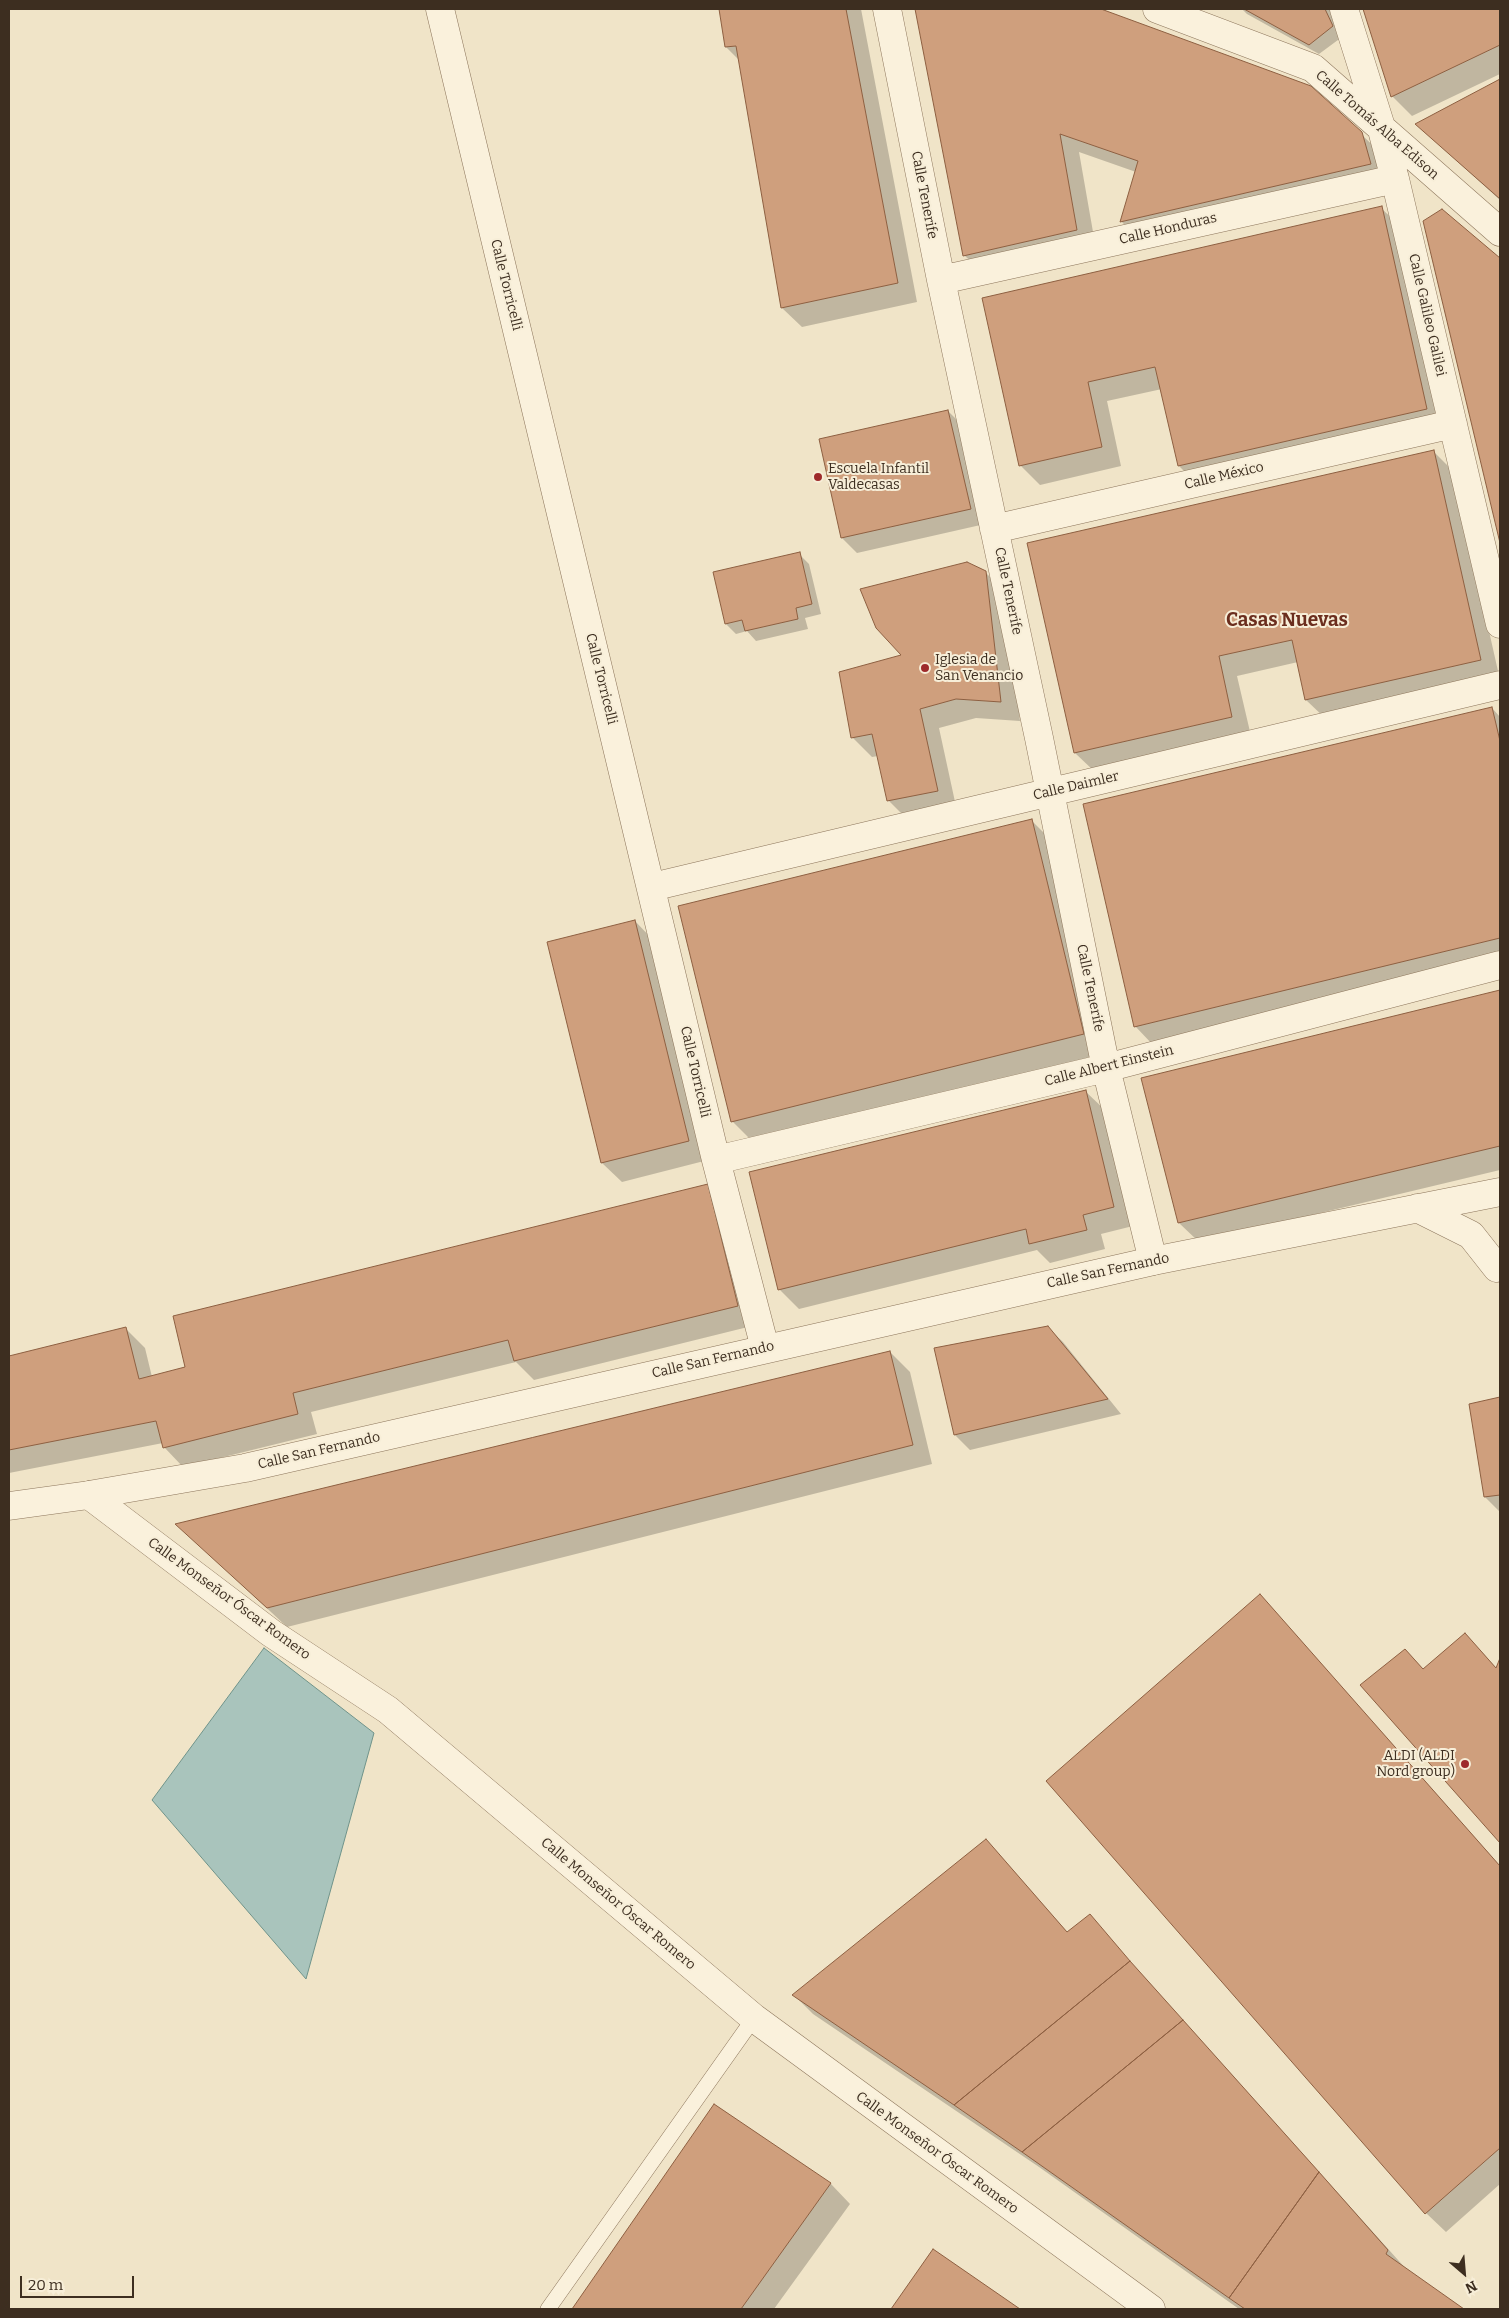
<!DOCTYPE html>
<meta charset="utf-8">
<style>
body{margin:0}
#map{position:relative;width:1509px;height:2318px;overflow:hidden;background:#f0e4c8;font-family:Bitter,serif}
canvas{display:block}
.frame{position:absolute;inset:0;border:10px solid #3d2e20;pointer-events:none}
.north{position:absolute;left:1439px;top:2248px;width:50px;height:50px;-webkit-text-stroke:4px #f7eed8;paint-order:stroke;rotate:153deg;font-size:14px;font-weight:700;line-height:20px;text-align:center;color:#3d2e20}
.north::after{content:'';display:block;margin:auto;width:18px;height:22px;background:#3d2e20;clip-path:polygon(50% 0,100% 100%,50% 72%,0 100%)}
.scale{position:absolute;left:20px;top:2276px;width:114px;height:22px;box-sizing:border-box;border:2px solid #3d2e20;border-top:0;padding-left:6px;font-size:15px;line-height:18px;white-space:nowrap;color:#3d2e20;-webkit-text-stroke:4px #f7eed8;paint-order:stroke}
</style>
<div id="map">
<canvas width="1509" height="2318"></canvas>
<div class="frame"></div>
<div class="north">N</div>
<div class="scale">20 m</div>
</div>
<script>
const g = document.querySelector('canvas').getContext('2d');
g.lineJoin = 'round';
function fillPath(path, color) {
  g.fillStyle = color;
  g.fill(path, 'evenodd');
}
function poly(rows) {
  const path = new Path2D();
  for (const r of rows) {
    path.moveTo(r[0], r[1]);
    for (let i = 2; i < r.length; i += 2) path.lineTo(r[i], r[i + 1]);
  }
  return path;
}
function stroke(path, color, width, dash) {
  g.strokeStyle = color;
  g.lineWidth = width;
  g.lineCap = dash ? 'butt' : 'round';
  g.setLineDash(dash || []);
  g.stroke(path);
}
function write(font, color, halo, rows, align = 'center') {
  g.font = font + ' Bitter,serif';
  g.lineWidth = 4;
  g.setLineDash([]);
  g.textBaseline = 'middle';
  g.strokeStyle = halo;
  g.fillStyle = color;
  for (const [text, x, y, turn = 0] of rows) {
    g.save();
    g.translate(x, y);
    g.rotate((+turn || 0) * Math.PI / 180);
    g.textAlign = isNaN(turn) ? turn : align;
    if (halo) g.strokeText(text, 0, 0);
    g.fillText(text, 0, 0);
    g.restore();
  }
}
const water = poly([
 [264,1648,374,1733,306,1979,152,1800,264,1648]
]);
const shadow = poly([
 [721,9,861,9,917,302,802,327,782,308,739,60,726,47],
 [916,9,1097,9,1311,87,1381,153,1390,183,1140,241,1121,221,1136,172,1079,152,1096,249,984,274,964,255],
 [1242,9,1330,9,1342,37,1319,54,1247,14],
 [1364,9,1500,9,1500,74,1412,116,1392,96],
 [1500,81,1500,200,1417,125],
 [1381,208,1401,227,1446,429,1198,485,1179,466,1162,389,1107,401,1121,466,1040,485,1020,465,983,298],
 [1442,210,1500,260,1500,537,1425,222],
 [948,411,963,426,985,524,857,553,842,538],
 [1433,451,1453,471,1500,680,1326,719,1306,700,1298,662,1237,676,1251,736,1095,772,1075,753],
 [799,554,809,564,821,614,805,618,808,629,756,641,747,631,736,634,726,624],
 [985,572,1005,592,1020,721,976,718,939,728,957,811,908,820,888,800,878,756,872,757,852,737,903,655],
 [1492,708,1500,717,1500,961,1154,1046,1135,1026],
 [1031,820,1051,840,1103,1054,752,1141,732,1121],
 [635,921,654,941,708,1160,622,1182,602,1163],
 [1500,991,1500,1170,1199,1242,1179,1223,1143,1079],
 [1085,1091,1105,1110,1133,1226,1101,1234,1105,1249,1050,1263,1037,1250,799,1309,779,1289],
 [708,1185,727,1204,756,1325,534,1380,516,1362,311,1412,317,1434,183,1467,164,1447,163,1443,9,1473,9,1358,126,1329,145,1348,152,1377,187,1368],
 [1047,1327,1063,1342,1121,1414,970,1450,955,1435],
 [890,1352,910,1372,932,1464,287,1627,178,1525],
 [1500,1398,1500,1512,1485,1497,1470,1405],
 [1260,1595,1500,1866,1500,2184,1446,2232,1426,2213],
 [1405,1650,1423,1669,1480,1650,1497,1669,1500,1662,1500,1841,1362,1686],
 [986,1840,1068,1933,1089,1916,1407,2270,1462,2309,1239,2309,1039,2167,813,2014,794,1995],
 [715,2105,831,2184,850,2204,774,2309,574,2309],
 [934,2250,1018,2309,893,2309]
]);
const building = poly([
 [719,9,846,9,898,283,781,308,736,46,725,47,719,9],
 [915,9,1101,9,1311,86,1362,132,1371,164,1120,222,1138,161,1060,134,1077,230,963,256,915,9],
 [1244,9,1325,9,1333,26,1309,45,1244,9],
 [1363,9,1500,9,1500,45,1391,97,1363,9],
 [1500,79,1500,199,1415,124,1500,79],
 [1382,206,1427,409,1178,466,1155,367,1088,382,1102,447,1019,466,982,298,1382,206],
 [1442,209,1500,258,1500,543,1423,221,1442,209],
 [948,410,971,509,841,538,819,439,948,410],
 [1434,450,1481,660,1305,700,1292,640,1219,656,1232,717,1074,753,1027,543,1434,450],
 [800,552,812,604,796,608,798,619,745,631,742,620,725,624,713,572,800,552],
 [967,562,986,571,1001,702,956,699,920,709,938,791,887,801,872,734,851,738,839,672,901,655,876,628,860,589,967,562],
 [1492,707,1500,741,1500,938,1134,1027,1083,804,1492,707],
 [1032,819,1084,1034,731,1122,678,906,1032,819],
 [635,920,689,1141,601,1163,547,942,635,920],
 [1500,990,1500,1146,1178,1223,1141,1078,1500,990],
 [1086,1090,1114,1207,1083,1215,1087,1230,1029,1244,1026,1229,778,1290,749,1172,1086,1090],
 [708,1184,738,1306,514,1361,508,1340,293,1393,298,1414,163,1448,156,1421,9,1450,9,1356,126,1327,139,1379,185,1367,173,1316,708,1184],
 [1048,1326,1108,1399,954,1435,934,1348,1048,1326],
 [890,1351,913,1445,267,1608,175,1524,890,1351],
 [1500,1397,1500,1495,1484,1497,1469,1404,1500,1397],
 [1260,1594,1500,1866,1500,2148,1425,2214,1046,1781,1260,1594],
 [1465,1633,1496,1668,1500,1658,1500,1843,1360,1685,1405,1649,1423,1669,1465,1633],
 [986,1839,1067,1932,1090,1914,1130,1961,954,2105,792,1995,986,1839],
 [1130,1961,1183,2020,1022,2152,954,2105,1130,1961],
 [1183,2020,1319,2172,1229,2298,1022,2152,1183,2020],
 [714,2104,831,2183,741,2309,572,2309,714,2104],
 [1319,2172,1388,2250,1386,2254,1464,2309,1245,2309,1229,2298,1319,2172],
 [933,2249,1020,2309,891,2309,933,2249]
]);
const service = poly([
 [548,2309,754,2018]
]);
const minor = poly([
 [440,9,716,1160,765,1348],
 [887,9,941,280,1039,738,1106,1068,1153,1261],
 [1157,9,1313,68,1500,232],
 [1344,9,1382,130,1395,179,1500,624],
 [941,280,1395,179],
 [994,529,1453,424],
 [652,887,1500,685],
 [716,1160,1106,1068,1500,965],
 [89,1495,271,1633,388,1710,754,2018,1151,2309]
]);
const tertiary = poly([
 [1417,1208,1471,1235,1497,1268],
 [9,1506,89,1495,245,1468,1153,1261,1500,1192]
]);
const markers = [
 [818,477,5,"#9e2a2b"],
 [925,668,5,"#9e2a2b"],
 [1465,1764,5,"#9e2a2b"]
];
const streetNames = [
 ["Calle Tomás Alba Edison",1377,125,41],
 ["Calle Tenerife",924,195,79],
 ["Calle Honduras",1168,229,-13],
 ["Calle Torricelli",506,285,76],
 ["Calle Galileo Galilei",1427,315,77],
 ["Calle México",1224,476,-13],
 ["Calle Tenerife",1008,591,78],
 ["Calle Torricelli",601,679,76],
 ["Calle Daimler",1076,786,-13],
 ["Calle Tenerife",1090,988,78],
 ["Calle Albert Einstein",1109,1066,-14],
 ["Calle Torricelli",695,1072,77],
 ["Calle San Fernando",1108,1271,-12],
 ["Calle San Fernando",713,1360,-13],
 ["Calle San Fernando",319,1451,-13],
 ["Calle Monseñor Óscar Romero",229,1599,36],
 ["Calle Monseñor Óscar Romero",618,1904,40],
 ["Calle Monseñor Óscar Romero",937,2153,36]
];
const poiNames = [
 ["Escuela Infantil",828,469],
 ["Valdecasas",828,485],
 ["Iglesia de",935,660],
 ["San Venancio",935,676],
 ["ALDI (ALDI",1455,1756,"right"],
 ["Nord group)",1455,1772,"right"]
];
const districtNames = [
 ["Casas Nuevas",1287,621]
];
fillPath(water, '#a9c4bc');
stroke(water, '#6f938a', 1);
fillPath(shadow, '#0003');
fillPath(building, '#cf9f7d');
stroke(building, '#8d5f41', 1);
stroke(service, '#8d765c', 16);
stroke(minor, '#8d765c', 29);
stroke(tertiary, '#8d765c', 29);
stroke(service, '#faf1dc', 15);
stroke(minor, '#faf1dc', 28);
stroke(tertiary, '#faf1dc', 28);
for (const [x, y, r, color] of markers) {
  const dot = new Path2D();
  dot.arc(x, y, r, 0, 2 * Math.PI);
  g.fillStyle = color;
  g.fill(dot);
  stroke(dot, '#f7eed8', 2);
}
write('14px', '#3d2e20', '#f7eed8', streetNames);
write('14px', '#3d2e20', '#f7eed8', poiNames, 'left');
write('bold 19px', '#6b2e1e', '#f7eed8', districtNames);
</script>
